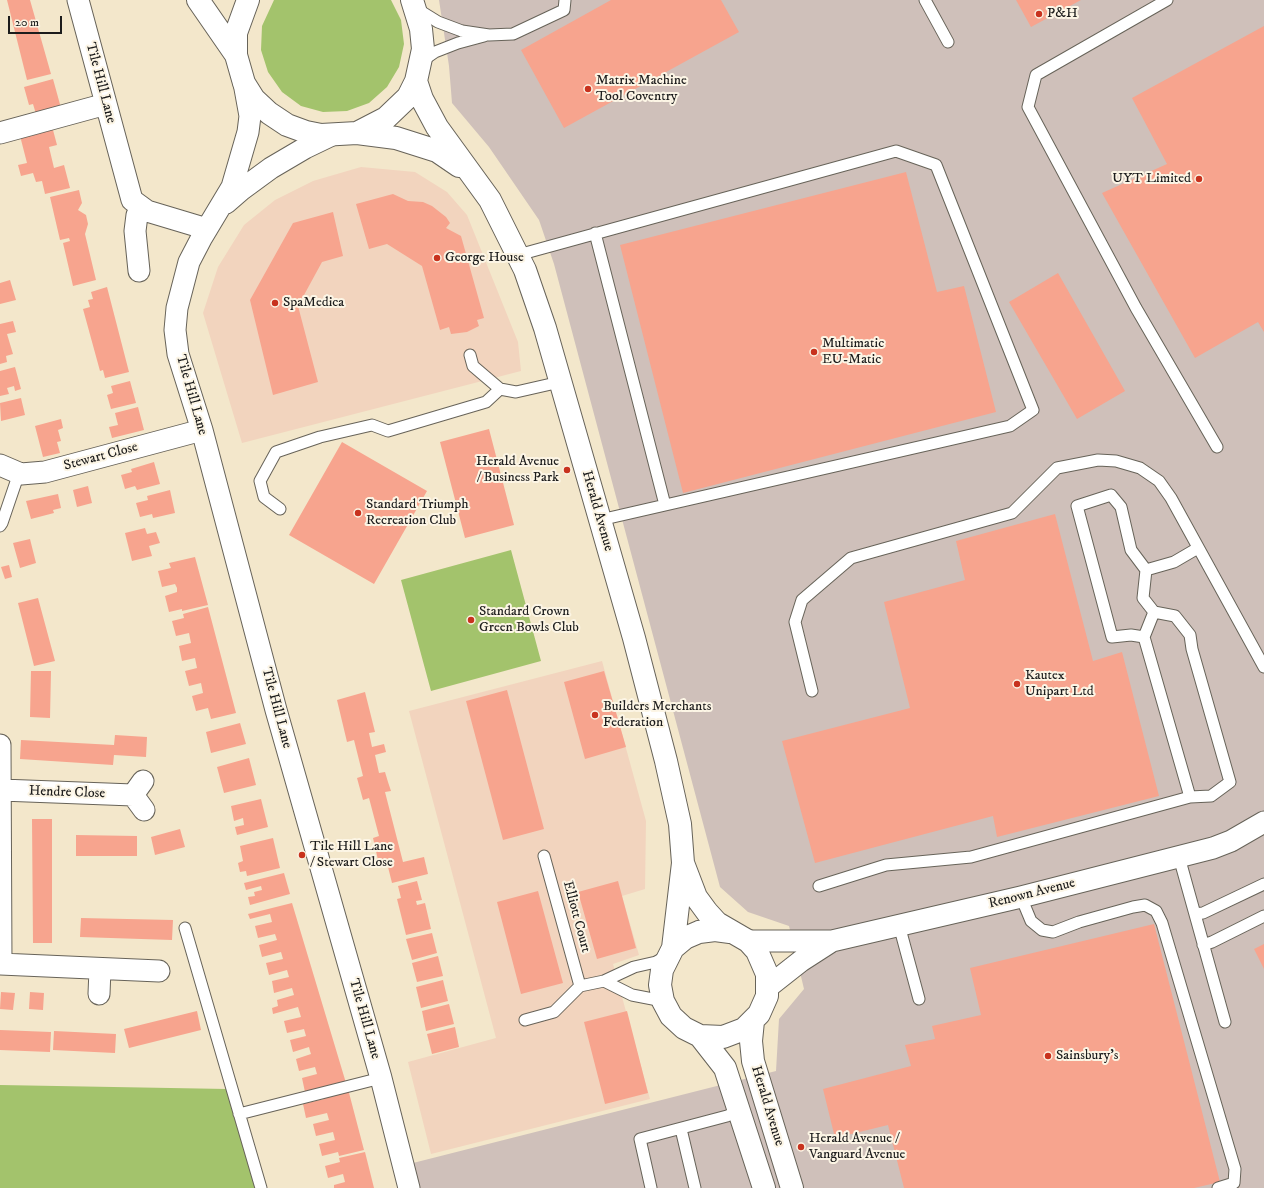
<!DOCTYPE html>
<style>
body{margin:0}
#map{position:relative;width:1264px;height:1188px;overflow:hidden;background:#f3e7cb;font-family:"IM FELL DW Pica",serif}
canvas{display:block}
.scale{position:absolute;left:8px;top:16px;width:54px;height:18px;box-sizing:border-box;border:2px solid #1c1c1c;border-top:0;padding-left:5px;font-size:12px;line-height:14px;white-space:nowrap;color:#1c1c1c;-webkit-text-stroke:3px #fcf5e5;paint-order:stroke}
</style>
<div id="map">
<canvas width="1264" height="1188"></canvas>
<div class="scale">20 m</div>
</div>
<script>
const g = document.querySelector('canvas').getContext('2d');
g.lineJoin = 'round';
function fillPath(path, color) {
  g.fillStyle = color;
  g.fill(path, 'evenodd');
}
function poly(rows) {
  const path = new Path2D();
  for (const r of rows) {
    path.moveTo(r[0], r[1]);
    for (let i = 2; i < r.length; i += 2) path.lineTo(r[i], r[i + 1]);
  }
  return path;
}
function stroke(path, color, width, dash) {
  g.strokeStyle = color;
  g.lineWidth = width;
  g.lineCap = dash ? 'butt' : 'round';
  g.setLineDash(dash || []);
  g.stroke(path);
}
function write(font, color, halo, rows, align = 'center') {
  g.font = font + ' "IM FELL DW Pica",serif';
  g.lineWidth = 4;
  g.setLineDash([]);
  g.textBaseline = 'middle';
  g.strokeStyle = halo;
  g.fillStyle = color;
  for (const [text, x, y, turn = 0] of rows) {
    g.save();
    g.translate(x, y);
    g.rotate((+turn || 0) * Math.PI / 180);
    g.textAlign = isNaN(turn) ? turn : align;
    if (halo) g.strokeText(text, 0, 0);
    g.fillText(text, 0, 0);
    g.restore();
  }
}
const built = poly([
 [361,167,415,172,447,192,467,215,518,342,521,371,242,443,203,313,218,267,244,225,275,200,313,181],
 [602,661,646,821,645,889,622,896,639,955,613,964,650,1099,431,1154,408,1062,496,1038,409,711]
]);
const industrial = poly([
 [439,0,1264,0,1264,1188,419,1188,413,1163,776,1071,779,1019,804,989,789,926,748,912,720,887,554,264,539,220,489,147,452,103,449,66]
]);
const green = poly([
 [274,0,391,0,401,20,404,44,399,67,387,87,369,103,347,111,323,112,301,106,282,92,268,72,261,50,262,26],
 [511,550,541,661,431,691,401,580],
 [0,1085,227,1089,256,1188,0,1188]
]);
const building = poly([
 [7,0,30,0,51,74,27,80],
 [611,0,721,0,739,32,564,128,521,50],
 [1016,0,1081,0,1031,27],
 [1264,26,1264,332,1258,322,1195,358,1102,193,1167,164,1132,98],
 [53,79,61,108,36,114,33,104,29,105,24,87],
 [42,126,44,132,53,130,57,145,49,147,54,168,64,165,70,188,45,194,42,181,36,182,33,173,21,176,18,165,27,163,19,132],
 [906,172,937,292,964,286,996,412,683,493,620,245],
 [79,190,82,203,78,210,86,215,88,224,85,234,96,280,73,286,63,243,70,241,69,238,60,240,50,197],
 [393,194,408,201,423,202,432,206,446,217,450,223,446,228,461,236,484,318,477,320,479,326,467,332,451,334,449,327,440,330,422,266,387,244,369,249,356,204],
 [333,212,343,256,322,262,298,306,318,382,273,395,250,300,293,223],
 [1058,273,1125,391,1077,419,1009,302],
 [10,280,16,300,0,304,0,283],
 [107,287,129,372,105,378,103,370,100,371,83,309,90,307,88,300,93,299,91,292],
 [13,321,16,332,7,334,13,354,6,356,7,362,0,364,0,324],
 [15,367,21,389,15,391,14,386,7,388,9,394,0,396,0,371],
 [130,381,136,403,111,409,107,395,113,393,111,386],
 [21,398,25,415,1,421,0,403],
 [138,407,144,430,112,438,109,427,118,425,115,413],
 [61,419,63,428,58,430,61,441,57,442,60,453,43,457,35,426],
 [489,429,514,525,465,538,440,442],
 [342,442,427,491,374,584,289,535],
 [154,462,160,484,137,490,135,486,125,489,121,475,132,472,131,469],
 [88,486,92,503,77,507,73,490],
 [170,490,175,513,153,518,152,514,140,517,136,503,148,500,147,496],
 [58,494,61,508,53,510,54,513,31,519,26,501],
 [1055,514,1093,661,1122,652,1159,796,997,837,993,816,815,863,782,741,910,708,884,602,965,580,956,541],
 [145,528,147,534,156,532,160,543,149,546,152,556,132,561,125,533],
 [30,539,36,563,20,568,13,543],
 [195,557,208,605,182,611,182,609,169,612,165,596,177,592,177,588,175,584,162,587,158,571,171,568,169,563],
 [9,565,12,577,5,579,1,567],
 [38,598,55,661,34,666,18,603],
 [208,607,236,713,211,719,208,708,196,711,192,696,203,693,201,683,189,686,185,671,197,668,195,658,182,661,179,646,191,643,189,633,176,636,172,621,184,618,183,614],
 [31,671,51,671,50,718,30,717],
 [604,671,626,747,585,759,564,682],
 [507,690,544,829,503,840,466,701],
 [365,692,375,732,369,733,372,747,384,744,386,752,375,755,379,773,385,772,388,782,391,791,385,792,403,862,424,857,428,874,392,883,386,859,378,860,373,838,379,836,369,798,363,800,357,778,363,776,354,740,347,742,337,700],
 [240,723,246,744,211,753,206,732],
 [115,735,147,737,146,757,114,755,113,765,20,759,21,740,114,745],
 [249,758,256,785,224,793,217,767],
 [261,799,268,827,237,835,235,827,244,825,243,818,234,821,231,806],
 [32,819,52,819,52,943,33,943],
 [180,829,185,847,155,855,151,837],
 [76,835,137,836,137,856,76,856],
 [273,838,280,868,247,876,246,871,240,872,238,863,243,861,240,846],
 [284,873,290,894,250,905,248,897,255,896,254,892,262,890,261,886,246,890,244,883],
 [417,881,422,900,416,901,417,905,425,903,431,929,406,935,397,899,401,898,398,886],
 [618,881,636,948,597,959,578,892],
 [538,891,563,983,521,994,497,902],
 [292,903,346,1083,305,1092,302,1078,317,1074,315,1067,299,1071,296,1059,311,1054,310,1051,309,1047,293,1052,290,1040,306,1036,304,1029,287,1033,284,1021,301,1017,298,1007,273,1014,272,1008,278,1006,277,1000,294,995,292,988,274,993,272,981,289,977,287,970,269,975,266,963,283,959,281,952,262,957,259,945,277,940,275,934,258,938,255,926,272,922,270,914,250,919,248,914],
 [81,918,173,920,172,940,80,937],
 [1154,924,1220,1182,1194,1188,904,1188,888,1125,835,1138,823,1089,911,1066,905,1045,935,1039,932,1026,981,1015,970,968],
 [432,933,437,953,412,960,406,939],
 [1264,944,1264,969,1254,949],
 [438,956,443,976,417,982,412,963],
 [443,980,448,1001,421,1008,416,987],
 [1,992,15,993,13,1010,0,1009],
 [30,992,44,993,43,1010,29,1009],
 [449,1004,454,1024,426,1031,422,1011],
 [197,1011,201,1030,129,1048,124,1029],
 [627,1011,648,1093,605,1104,584,1022],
 [455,1027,459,1047,432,1054,427,1034],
 [0,1030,51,1032,50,1052,0,1050],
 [54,1031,116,1034,115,1053,53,1050],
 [348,1089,364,1150,339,1156,338,1152,322,1156,319,1144,335,1140,333,1132,316,1136,313,1124,329,1120,327,1113,306,1118,303,1104,324,1099,323,1095],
 [365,1152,374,1188,334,1188,334,1185,345,1182,343,1174,328,1178,325,1166,340,1162,339,1158]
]);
const lane = poly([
 [925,0,948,42],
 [1167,0,1036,75,1028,107,1136,308,1217,447],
 [417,9,438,22,462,31,489,35,513,34,564,10,565,0],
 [422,61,435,52,458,43,484,36],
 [595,233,665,505],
 [518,255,896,151,936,165,1033,410,1010,426,600,520],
 [470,355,473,366,500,389,516,392,560,382],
 [1111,495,1121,507,1131,550,1146,570,1143,598,1154,612,1175,616,1190,635,1192,649,1230,782,1211,796,1190,797,1144,637,1131,635,1112,637,1077,506,1111,495],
 [280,509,264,497,260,481,276,452,320,437,372,425,388,431,486,402,500,389],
 [0,526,2,523,19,473],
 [1146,570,1174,562,1198,548],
 [1144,637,1154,612],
 [812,691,795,622,802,600,851,558,1012,513,1057,468,1098,460,1116,461,1140,468,1159,481,1171,498,1264,667],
 [544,856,580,986],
 [1179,857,1225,1022],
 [819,886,886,865,971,857,1190,797],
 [1021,897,1031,921,1042,930,1053,932,1079,922,1133,907,1145,905,1156,911,1162,923,1235,1169,1234,1183,1218,1188],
 [1195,914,1203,913,1264,884],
 [899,925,919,999],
 [185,928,261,1188],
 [1203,945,1212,942,1264,916],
 [604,981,632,995,663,1001],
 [525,1020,554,1012,580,986,604,981,634,967,656,962,665,957],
 [239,1114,381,1078],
 [681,1129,695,1188],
 [651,1188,640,1139,727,1116,739,1111]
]);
const street = poly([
 [78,0,132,200,147,211,207,229],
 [244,83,250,116,248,132,232,187,202,237,189,262,177,308,175,330,178,354,202,430,276,710,381,1078,409,1188],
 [0,133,106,104],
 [226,203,241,190,271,168,305,148,332,135],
 [139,271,135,231,137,215,142,208],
 [0,465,21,474,45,472,202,430],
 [0,745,1,964],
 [1,790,133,795,143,781],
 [133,795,144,810],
 [748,941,832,941,1021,897,1213,848,1231,841,1264,822],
 [0,964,159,971],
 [768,987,801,961,832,941],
 [99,994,100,969]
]);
const secondary = poly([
 [198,0,236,55],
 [248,0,236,33,236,55,244,83,254,99,269,113,287,125,306,132,321,135,357,133,386,118,408,97,416,81,423,49,421,29,412,0],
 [416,81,422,99,437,127,490,200,525,270,545,328,634,638,666,761,680,824,683,863,673,948,662,970,660,985,663,1001,671,1016,684,1028,700,1036,723,1037,744,1029,759,1014,767,996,767,974,757,951,748,941,717,923,707,912,696,897,683,863],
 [357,133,396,138,437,151,459,166],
 [673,948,685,938,699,932,715,930,730,932],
 [753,1021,751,1041,753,1061,792,1188],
 [700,1036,725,1068,764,1188]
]);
const markers = [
 [1039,14,4,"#c8321e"],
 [588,89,4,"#c8321e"],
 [1199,179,4,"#c8321e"],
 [437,258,4,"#c8321e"],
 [275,303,4,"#c8321e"],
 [814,352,4,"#c8321e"],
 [567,470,4,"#c8321e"],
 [358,513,4,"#c8321e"],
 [471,620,4,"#c8321e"],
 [1017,684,4,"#c8321e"],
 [595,715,4,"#c8321e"],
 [302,855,4,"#c8321e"],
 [1048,1056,4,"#c8321e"],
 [801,1147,4,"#c8321e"]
];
const poiNames = [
 ["P&H",1047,14],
 ["Matrix Machine",596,81],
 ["Tool Coventry",596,97],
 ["UYT Limited",1191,179,"right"],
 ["George House",445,258],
 ["SpaMedica",283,303],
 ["Multimatic",822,344],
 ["EU-Matic",822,360],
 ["Herald Avenue",559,462,"right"],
 ["/ Business Park",559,478,"right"],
 ["Standard Triumph",366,505],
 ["Recreation Club",366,521],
 ["Standard Crown",479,612],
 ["Green Bowls Club",479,628],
 ["Kautex",1025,676],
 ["Unipart Ltd",1025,692],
 ["Builders Merchants",603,707],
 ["Federation",603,723],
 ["Tile Hill Lane",310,847],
 ["/ Stewart Close",310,863],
 ["Sainsbury's",1056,1056],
 ["Herald Avenue /",809,1139],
 ["Vanguard Avenue",809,1155]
];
const streetNames = [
 ["Tile Hill Lane",100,83,75],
 ["Tile Hill Lane",191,395,74],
 ["Stewart Close",101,457,-15],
 ["Herald Avenue",597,511,74],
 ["Tile Hill Lane",276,708,75],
 ["Hendre Close",67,793,2],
 ["Renown Avenue",1032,894,-14],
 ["Elliott Court",576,917,75],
 ["Tile Hill Lane",364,1019,74],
 ["Herald Avenue",767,1106,73]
];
fillPath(built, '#f2d4be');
fillPath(industrial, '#cfc0ba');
fillPath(green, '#a3c36c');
fillPath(building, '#f7a48e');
stroke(lane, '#676359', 13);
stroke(street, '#676359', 23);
stroke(secondary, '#676359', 24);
stroke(lane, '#fff', 11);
stroke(street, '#fff', 21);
stroke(secondary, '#fff', 22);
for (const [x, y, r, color] of markers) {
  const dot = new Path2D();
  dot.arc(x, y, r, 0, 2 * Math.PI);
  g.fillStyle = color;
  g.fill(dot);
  stroke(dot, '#fcf5e5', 1.5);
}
write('14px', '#1c1c1c', '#fcf5e5', poiNames, 'left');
write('14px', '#1c1c1c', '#fcf5e5', streetNames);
</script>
